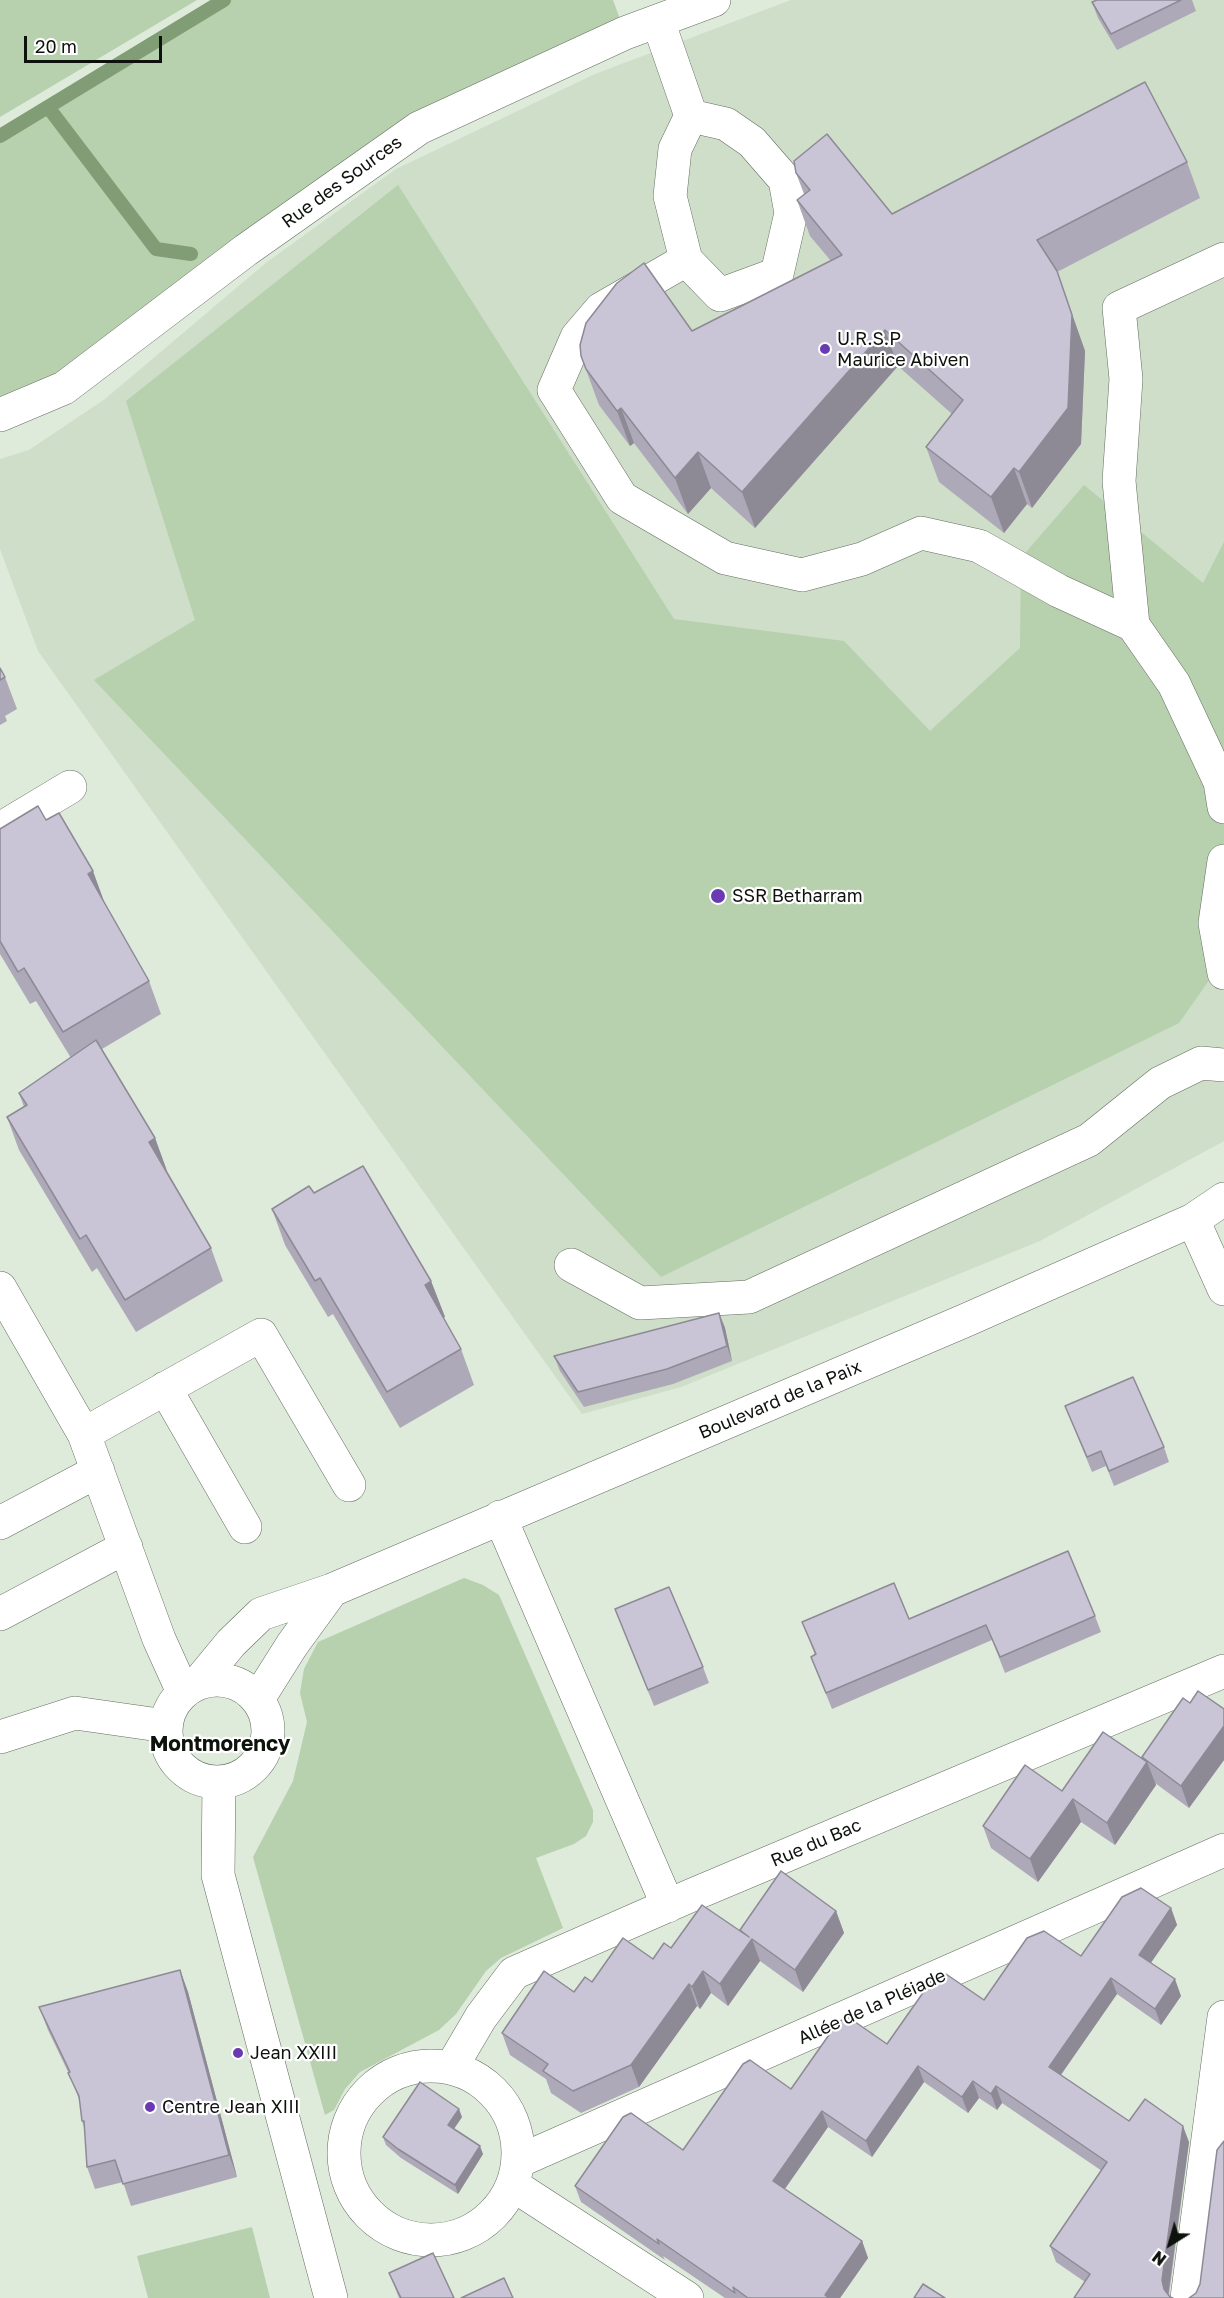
<!DOCTYPE html>
<meta charset="utf-8">
<style>
body{margin:0}
#map{position:relative;width:1224px;height:2298px;overflow:hidden;background:#deeada;font-family:"Golos Text",sans-serif}
canvas{display:block}
.north{position:absolute;left:1140px;top:2214px;width:60px;height:60px;-webkit-text-stroke:4px #fff;paint-order:stroke;rotate:217deg;font-size:16px;font-weight:700;line-height:24px;text-align:center;color:#0e120d}
.north::after{content:'';display:block;margin:auto;width:21px;height:27px;background:#0e120d;clip-path:polygon(50% 0,100% 100%,50% 72%,0 100%)}
.scale{position:absolute;left:24px;top:36px;width:138px;height:27px;box-sizing:border-box;border:3px solid #0e120d;border-top:0;padding-left:8px;font-size:18px;line-height:21px;white-space:nowrap;color:#0e120d;-webkit-text-stroke:4px #fff;paint-order:stroke}
</style>
<div id="map">
<canvas width="1224" height="2298"></canvas>
<div class="north">N</div>
<div class="scale">20 m</div>
</div>
<script>
const g = document.querySelector('canvas').getContext('2d');
g.lineJoin = 'round';
function fillPath(path, color) {
  g.fillStyle = color;
  g.fill(path, 'evenodd');
}
function poly(rows) {
  const path = new Path2D();
  for (const r of rows) {
    if (r.length === 3) {
      path.moveTo(r[0] + r[2], r[1]);
      path.arc(r[0], r[1], r[2], 0, 2 * Math.PI);
      continue;
    }
    path.moveTo(r[0], r[1]);
    for (let i = 2; i < r.length; i += 2) path.lineTo(r[i], r[i + 1]);
  }
  return path;
}
function stroke(path, color, width, dash) {
  g.strokeStyle = color;
  g.lineWidth = width;
  g.lineCap = dash ? 'butt' : 'round';
  g.setLineDash(dash || []);
  g.stroke(path);
}
function write(font, color, halo, rows, align = 'center') {
  g.font = font + ' "Golos Text",sans-serif';
  g.lineWidth = 4.5;
  g.setLineDash([]);
  g.textBaseline = 'middle';
  g.strokeStyle = halo;
  g.fillStyle = color;
  for (const [text, x, y, turn = 0] of rows) {
    g.save();
    g.translate(x, y);
    g.rotate((+turn || 0) * Math.PI / 180);
    g.textAlign = isNaN(turn) ? turn : align;
    if (halo) g.strokeText(text, 0, 0);
    g.fillText(text, 0, 0);
    g.restore();
  }
}
const built = poly([
 [791,0,1224,0,1224,1141,1040,1241,681,1387,582,1414,38,651,0,549,0,459,29,450,105,399,267,262,396,169,595,74]
]);
const green = poly([
 [0,0,197,0,0,117],
 [227,0,613,0,625,33,419,128,0,415,0,138],
 [398,185,674,619,844,641,930,731,1020,648,1021,558,1084,485,1203,583,1224,542,1224,959,1179,1023,661,1277,94,680,195,620,126,401],
 [464,1578,483,1585,499,1595,593,1810,593,1822,586,1836,574,1844,536,1858,563,1928,501,1958,486,1971,456,2014,439,2030,360,2072,345,2089,334,2110,325,2115,253,1857,293,1781,307,1722,300,1693,304,1669,318,1642],
 [252,2227,270,2298,148,2298,137,2256]
]);
const stream = poly([
 [48,107,156,249,191,254],
 [0,136,224,0]
]);
const minor = poly([
 [658,21,691,116,675,149,670,196,686,260,601,309,577,337,554,390,622,498,725,558,802,575,862,559,921,533,979,546,1059,591,1133,625],
 [1224,259,1119,308,1126,379,1119,481,1133,625,1174,684,1220,782,1224,807],
 [686,260,720,295,777,274,791,213,785,180,752,142,726,124,691,116],
 [0,415,64,388,246,250,419,128,625,33,714,0],
 [0,829,70,787],
 [1224,861,1215,923,1224,973],
 [1193,1220,1224,1289],
 [571,1265,640,1303,749,1297,1089,1140,1160,1083,1201,1063,1224,1065],
 [0,1288,84,1434,159,1639,183,1692],
 [165,1388,245,1527],
 [84,1434,261,1335,349,1485],
 [500,1517,668,1906],
 [0,1523,98,1471],
 [0,1614,126,1547],
 [217,1731,51],
 [198,1683,231,1643,261,1614,332,1590,964,1321,1193,1220,1224,1199],
 [258,1699,292,1645,332,1590],
 [0,1737,75,1713,166,1726],
 [219,1782,218,1875,331,2298],
 [431,2153,87],
 [451,2068,481,2017,514,1973,692,1895,1224,1671],
 [519,2161,1224,1850],
 [513,2185,687,2298],
 [1187,2298,1224,2017]
]);
const wall = poly([
 [1097,0,1192,0,1196,11,1117,50,1098,18,1092,2],
 [1187,162,1200,198,1057,272,1085,351,1081,444,1032,508,1027,504,1004,533,939,482,926,447,952,414,898,366,755,528,711,488,688,514,634,443,630,446,599,405,581,356,692,331,831,261,810,236,797,200,804,194,796,173,892,214],
 [0,668,5,677,17,709,5,716,7,721,0,725],
 [46,820,105,904,149,981,161,1014,102,1049,155,1138,167,1171,211,1248,223,1281,136,1332,97,1268,92,1272,19,1150,7,1117,24,1107,19,1093,71,1058,36,1001,30,1004,0,954,0,829],
 [272,1209,431,1281,445,1317,443,1317,461,1349,474,1385,400,1428,333,1314,328,1317,285,1245],
 [719,1313,725,1328,732,1361,673,1384,584,1407,560,1371,554,1356],
 [1065,1406,1164,1447,1169,1462,1114,1486,1106,1466,1092,1472],
 [615,1609,703,1667,709,1683,654,1706],
 [1095,1616,1101,1632,1005,1673,992,1640,832,1709,811,1657,815,1655,802,1622,909,1619],
 [1190,1703,1224,1709,1224,1760,1189,1808,1155,1783,1156,1785,1115,1845,1081,1822,1038,1882,991,1848,983,1826,1062,1791,1143,1759,1142,1757],
 [1171,1908,1177,1925,1151,1963,1181,1996,1161,2025,1117,1994,1061,2075,1129,2121,1189,2142,1169,2295,1085,2282,1056,2262,1050,2246,1102,2171,1002,2103,997,2110,979,2098,968,2113,924,2082,872,2157,828,2127,785,2189,862,2241,868,2258,840,2298,725,2298,663,2256,665,2260,581,2202,575,2186,683,2150,791,2089,887,2044,1081,1956],
 [836,1911,844,1933,803,1992,760,1961,728,2006,711,1993,700,2009,697,2006,639,2087,581,2113,551,2093,546,2079,510,2055,502,2033,592,1982,653,1959,671,1948,740,1931],
 [180,1970,188,1992,237,2177,131,2206,123,2182,95,2189,87,2167,85,2130,82,2121,80,2102,70,2076,48,2030,39,2007],
 [462,2117,454,2129,483,2154,458,2194,401,2158,386,2145,383,2137],
 [389,2273,454,2298,399,2298]
]);
const shadedWall = poly([
 [1057,271,1085,351,1081,444,1032,508,1019,472],
 [885,330,898,366,755,528,742,492],
 [621,408,634,443,630,446,617,411],
 [698,452,711,488,688,514,675,478],
 [1014,468,1027,504,1004,533,991,497],
 [93,871,105,904,88,874],
 [155,1138,167,1171,149,1142],
 [431,1281,445,1317,438,1321,425,1285],
 [719,1313,725,1328,732,1361,727,1346],
 [1224,1726,1224,1760,1189,1808,1181,1786],
 [1147,1762,1156,1785,1115,1845,1107,1823],
 [1073,1799,1081,1822,1038,1882,1030,1859],
 [1171,1908,1177,1925,1145,1971,1139,1955],
 [836,1911,844,1933,803,1992,795,1970],
 [752,1939,760,1961,728,2006,720,1984],
 [180,1970,188,1992,237,2177,229,2155],
 [703,1971,711,1993,700,2009,692,1987],
 [1111,1978,1117,1994,1055,2083,1049,2067],
 [1175,1979,1181,1996,1161,2025,1155,2009],
 [689,1984,697,2006,639,2087,631,2065],
 [918,2066,924,2082,872,2157,866,2141],
 [973,2081,979,2098,968,2113,962,2097],
 [996,2086,1002,2103,997,2110,991,2094],
 [459,2109,462,2117,451,2133,448,2125],
 [822,2111,828,2127,779,2197,773,2181],
 [1183,2126,1189,2142,1168,2296,1164,2289,1162,2280],
 [480,2146,483,2154,458,2194,455,2185],
 [862,2241,868,2258,840,2298,826,2298,825,2295]
]);
const building = poly([
 [1097,0,1181,0,1111,34,1092,2,1097,0],
 [1145,82,1187,162,1037,240,1057,271,1072,315,1068,408,1019,472,1014,468,991,497,926,447,963,400,885,330,742,492,698,452,675,478,621,408,617,411,586,369,581,356,580,345,586,323,617,283,644,263,692,331,842,255,797,200,810,190,796,173,794,161,827,134,892,214,1145,82],
 [0,668,5,677,0,680,0,668],
 [38,806,46,820,59,813,93,871,88,874,149,981,63,1032,24,968,18,972,0,941,0,829,38,806],
 [96,1040,155,1138,149,1142,211,1248,125,1300,86,1235,80,1239,7,1117,27,1105,19,1093,96,1040],
 [363,1166,431,1281,425,1285,461,1349,387,1392,320,1278,315,1281,272,1209,309,1186,314,1193,363,1166],
 [719,1313,727,1346,667,1369,578,1392,554,1356,719,1313],
 [1133,1377,1164,1447,1109,1471,1101,1451,1087,1457,1065,1406,1133,1377],
 [1068,1551,1095,1616,1000,1657,986,1625,826,1693,811,1657,816,1654,802,1622,894,1583,909,1619,1068,1551],
 [669,1587,703,1667,648,1690,615,1609,669,1587],
 [1198,1691,1224,1709,1224,1726,1181,1786,1142,1757,1183,1698,1190,1703,1198,1691],
 [1103,1732,1147,1762,1107,1823,1073,1799,1030,1859,983,1826,1025,1765,1062,1791,1103,1732],
 [781,1871,836,1911,795,1970,752,1939,720,1984,703,1971,692,1987,689,1984,631,2065,573,2091,543,2071,548,2064,502,2033,544,1971,574,1992,585,1977,592,1982,623,1938,653,1959,664,1943,671,1948,702,1905,749,1937,740,1930,781,1871],
 [1141,1888,1171,1908,1139,1955,1175,1979,1155,2009,1111,1978,1049,2067,1129,2121,1145,2099,1183,2126,1162,2280,1164,2289,1170,2297,1173,2298,1074,2298,1090,2274,1050,2246,1107,2162,996,2086,991,2094,973,2081,962,2097,918,2066,866,2141,822,2111,773,2181,862,2241,825,2295,829,2298,748,2298,733,2287,735,2293,657,2239,659,2244,575,2186,623,2117,631,2113,683,2150,743,2064,750,2060,791,2089,838,2022,848,2017,887,2044,932,1980,946,1974,984,2000,1027,1938,1044,1931,1081,1956,1122,1897,1141,1888],
 [180,1970,229,2155,123,2184,115,2160,87,2167,84,2121,82,2121,79,2096,68,2073,70,2072,39,2007,180,1970],
 [420,2082,459,2109,448,2125,480,2146,455,2185,398,2149,383,2137,420,2082],
 [1224,2141,1224,2298,1189,2298,1196,2293,1200,2284,1217,2150,1224,2141],
 [433,2253,454,2298,401,2298,389,2273,433,2253],
 [504,2278,513,2298,461,2298,504,2278],
 [923,2284,945,2298,914,2298,923,2284]
]);
const markers = [
 [825,349,6,"#6a3ab2"],
 [718,896,8,"#6a3ab2"],
 [238,2053,6,"#6a3ab2"],
 [150,2107,6,"#6a3ab2"]
];
const streetNames = [
 ["Rue des Sources",342,182,-36],
 ["Boulevard de la Paix",780,1400,-23],
 ["Rue du Bac",816,1843,-23],
 ["Allée de la Pléiade",872,2007,-24]
];
const poiNames = [
 ["U.R.S.P",837,339],
 ["Maurice Abiven",837,360],
 ["SSR Betharram",732,896],
 ["Jean XXIII",250,2053],
 ["Centre Jean XIII",162,2107]
];
const quarterNames = [
 ["Montmorency",220,1744]
];
fillPath(built, '#cedec8');
fillPath(green, '#b7d0ae');
stroke(stream, '#809d76', 14);
stroke(minor, '#646e61', 34);
stroke(minor, '#fff', 33);
fillPath(wall, '#aea9b8');
fillPath(shadedWall, '#8d8a96');
fillPath(building, '#cac5d6');
stroke(building, '#8d8a96', 1.5);
for (const [x, y, r, color] of markers) {
  const dot = new Path2D();
  dot.arc(x, y, r, 0, 2 * Math.PI);
  g.fillStyle = color;
  g.fill(dot);
  stroke(dot, '#fff', 2);
}
write('18px', '#0e120d', '#fff', streetNames);
write('18px', '#0e120d', '#fff', poiNames, 'left');
write('bold 21px', '#0e120d', '#fff', quarterNames);
</script>
